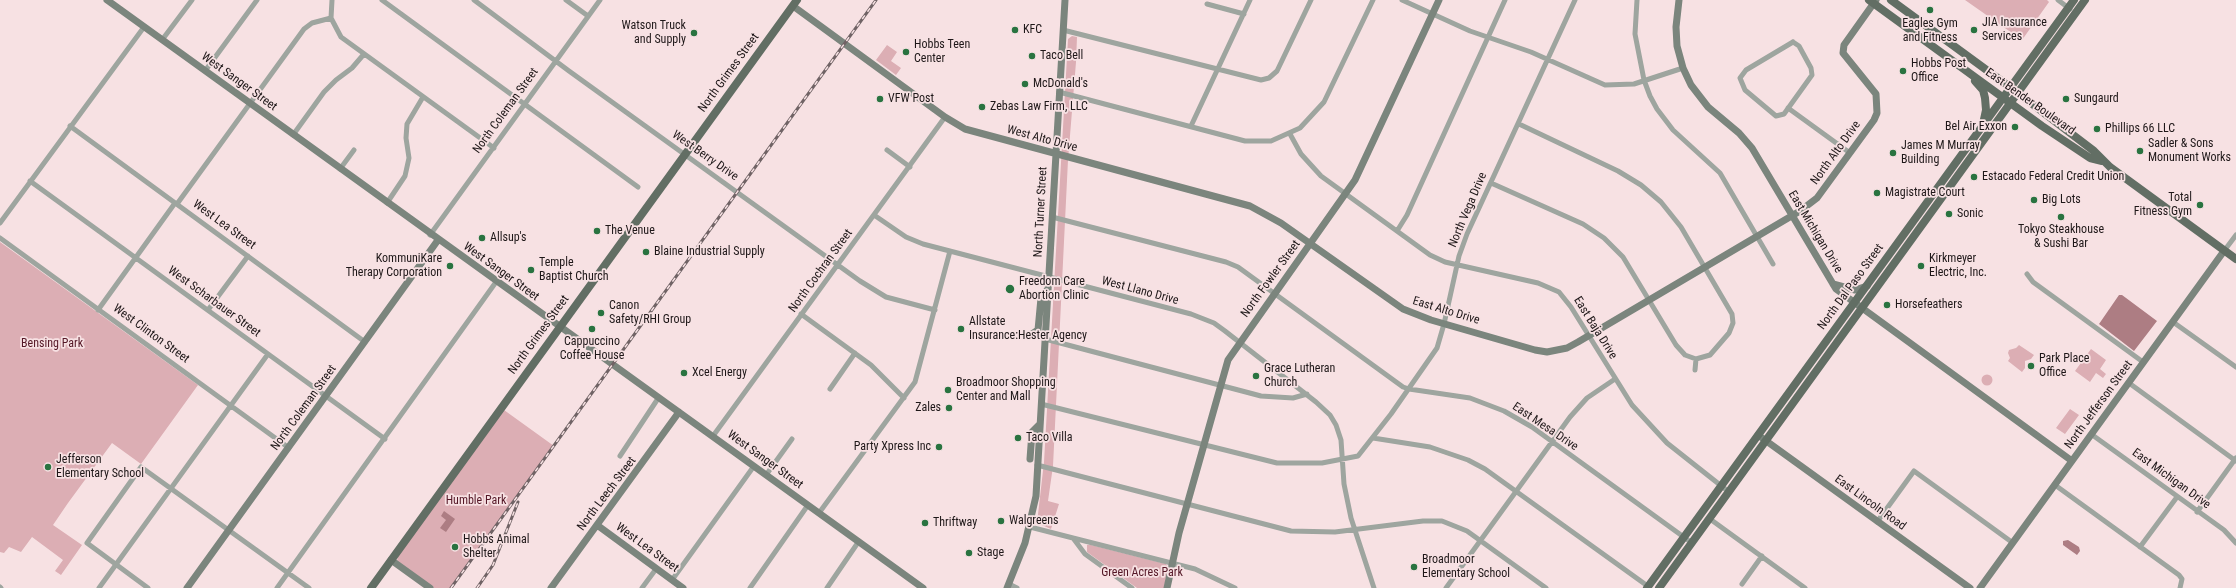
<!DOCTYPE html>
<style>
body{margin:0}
canvas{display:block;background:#f7e1e3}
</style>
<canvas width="2236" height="588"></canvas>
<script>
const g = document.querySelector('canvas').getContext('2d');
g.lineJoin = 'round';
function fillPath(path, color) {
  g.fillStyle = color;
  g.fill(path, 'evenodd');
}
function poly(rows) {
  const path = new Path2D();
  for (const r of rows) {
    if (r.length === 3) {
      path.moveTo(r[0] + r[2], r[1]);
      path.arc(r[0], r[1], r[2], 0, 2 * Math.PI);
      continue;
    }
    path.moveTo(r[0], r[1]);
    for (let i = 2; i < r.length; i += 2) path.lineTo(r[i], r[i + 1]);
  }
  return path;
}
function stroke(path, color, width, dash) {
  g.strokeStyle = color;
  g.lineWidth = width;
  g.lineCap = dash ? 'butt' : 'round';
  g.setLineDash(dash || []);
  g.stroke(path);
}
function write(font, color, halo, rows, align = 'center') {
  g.font = font + ' "Roboto Condensed",sans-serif';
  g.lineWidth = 3.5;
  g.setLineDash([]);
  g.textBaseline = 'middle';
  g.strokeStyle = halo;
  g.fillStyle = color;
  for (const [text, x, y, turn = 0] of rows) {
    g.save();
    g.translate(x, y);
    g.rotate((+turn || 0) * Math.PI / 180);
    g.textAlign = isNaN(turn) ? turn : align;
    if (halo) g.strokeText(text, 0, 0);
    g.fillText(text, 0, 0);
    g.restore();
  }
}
const green = poly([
 [1965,0,2047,0,2049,2,2022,40],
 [1072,36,1077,37,1076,62,1068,160,1053,466,1048,501,1059,504,1051,529,1037,523,1044,462,1068,39],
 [887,45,897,52,891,61,901,68,896,75,876,60],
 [0,242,198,385,141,464,112,443,68,503,53,525,82,545,61,575,55,571,63,560,32,537,21,552,9,547,4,553,0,552],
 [2019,345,2034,355,2031,359,2025,361,2025,368,2022,372,2008,361,2010,358,2008,353,2009,350,2016,348],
 [2091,349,2106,360,2100,369,2106,374,2103,378,2096,373,2090,382,2075,371],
 [1987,380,5.5],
 [2070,409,2079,415,2065,434,2056,428],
 [504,410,554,446,451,588,434,588,400,563,397,561,398,556],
 [1087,545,1091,545,1166,564,1168,568,1164,588,1137,588,1087,552]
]);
const water = poly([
 [2119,295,2122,295,2157,321,2134,351,2099,324],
 [444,511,455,519,446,532,440,528,446,520,441,516],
 [2068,540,2079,547,2080,551,2077,555,2063,545,2063,541]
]);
const street = poly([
 [332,0,331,18,341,37,494,148],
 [382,0,638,187],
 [474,0,569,71,860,281,886,297,935,310],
 [566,0,588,16],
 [1402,0,1470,31,1531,52,1605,85,1634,84,1683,68],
 [1637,0,1635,34,1644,80,1650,96,1657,109,1673,130,1720,173,1773,264],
 [2058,0,2070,9],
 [1207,4,1244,14],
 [1063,30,1261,80,1269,78,1277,71,1311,0],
 [162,40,192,0],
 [1793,42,1799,46,1811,68,1812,75,1784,114,1776,116,1745,90,1740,78,1746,70,1793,42],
 [205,71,257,0],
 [1059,92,1245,141,1271,141,1300,128,1324,102,1373,0],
 [1788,108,1850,153],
 [70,126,365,342],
 [1191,126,1250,0],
 [1290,134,1301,154,1321,176,1430,255,1445,262,1538,283,1559,292,1571,307,1632,405,1667,443,1729,492],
 [293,135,324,92,336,80,352,68,364,54],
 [887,150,910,167],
 [340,169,354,150],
 [30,181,385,439],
 [1491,183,1583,224,1604,238,1623,257,1676,345,1685,355,1696,359,1710,355,1729,333,1733,323,1732,314,1681,227,1661,202,1641,185,1618,171,1519,124],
 [387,203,405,176,409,158,406,138,407,124,423,97],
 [177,204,304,29,312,23,331,18],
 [874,215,906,237,923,244,1191,314,1214,323,1225,331,1316,402,1330,415,1336,425,1341,440,1344,484,1351,518,1374,588],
 [1052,217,1226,262,1238,267,1403,387,1409,389,1470,398,1504,411,1532,427,1692,543],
 [0,223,144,27],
 [1397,231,1407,215,1505,0],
 [430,235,600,0],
 [0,238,289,448],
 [2224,251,2236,235],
 [2027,274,2033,282,2143,362],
 [98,310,175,203],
 [208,310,248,256],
 [801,314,871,365,904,398],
 [2173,322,2236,367],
 [1045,339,1261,396,1293,398,1307,394],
 [1695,370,1696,359],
 [2129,383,2236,461],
 [830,389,855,353],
 [1041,404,1277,463,1322,463,1358,456,1391,414,1437,348,1444,324,1459,256,1467,234,1575,0],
 [2091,434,2224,530,2236,543],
 [713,436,945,117],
 [1373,438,1430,447,1468,460,1485,469,1649,587],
 [620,456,659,397],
 [1037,465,1291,531,1335,532,1423,521,1442,521,1467,531,1546,588],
 [766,475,792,439],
 [2055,485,2179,575,2182,579,2180,588],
 [2197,512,2236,458],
 [819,513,915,382,950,251],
 [1710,519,1805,588],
 [1877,522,1914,471,2013,543],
 [1030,527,1073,538,1085,554,1132,588],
 [1073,538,1195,569,1235,588],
 [2140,547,2177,497],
 [672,580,754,466],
 [1009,584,1017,588],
 [1742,584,1762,556],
 [0,587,1,588],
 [99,588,268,354],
 [148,588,87,543,141,467,309,588],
 [277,588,496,282],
 [642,588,656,569],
 [750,588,808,505],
 [827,588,859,541],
 [1446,588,1570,417,1587,398,1615,379]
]);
const secondary = poly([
 [107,0,923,588],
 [1679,0,1676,27,1677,46,1683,68,1691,85,1708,107,1739,133,1752,148,1836,289,2072,461],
 [793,6,945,117,965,129,1250,206,1281,223,1403,309,1431,320,1535,350,1547,352,1567,348,1578,342,1800,211,1817,198,1874,120,1877,113,1876,94,1843,53,1844,45,1876,0],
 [1833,284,1855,290,1867,286],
 [1029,336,1038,330,1041,298,1047,290],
 [1758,435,1970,588],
 [1030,459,1032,432,1040,424],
 [597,525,683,588],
 [391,560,430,588],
 [187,588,438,240],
 [551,588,679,412],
 [1007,588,1025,543,1036,496,1065,0],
 [1167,588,1179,533,1228,360,1355,180,1439,0],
 [1980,588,2224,251]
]);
const primary = poly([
 [1869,0,2042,126,2090,158,2102,161],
 [1891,0,2018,93,2094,151,2110,167,2236,259],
 [1975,81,1983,90,1985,98,1986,110,1983,124],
 [371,588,797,0],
 [1647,588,2074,0],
 [1659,588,2085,0]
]);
const rail = poly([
 [451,588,876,0],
 [477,588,493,565,518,502]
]);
const markers = [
 [1930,10,4,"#297340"],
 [1015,30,4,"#297340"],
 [1974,30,4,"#297340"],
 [694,33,4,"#297340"],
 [906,52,4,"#297340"],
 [1032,56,4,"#297340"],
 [1903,71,4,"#297340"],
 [1025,84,4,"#297340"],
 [880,99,4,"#297340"],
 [2066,99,4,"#297340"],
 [982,107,4,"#297340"],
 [2015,127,4,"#297340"],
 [2097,129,4,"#297340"],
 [2140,151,4,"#297340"],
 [1893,153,4,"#297340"],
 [1974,177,4,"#297340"],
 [1877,193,4,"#297340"],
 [2034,200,4,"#297340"],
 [2200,205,4,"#297340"],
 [1949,214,4,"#297340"],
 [2061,217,4,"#297340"],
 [597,231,4,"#297340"],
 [482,238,4,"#297340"],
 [646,252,4,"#297340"],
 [450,266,4,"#297340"],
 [1921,266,4,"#297340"],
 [531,270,4,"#297340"],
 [1010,289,5,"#297340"],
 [1887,305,4,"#297340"],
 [601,313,4,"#297340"],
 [592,329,4,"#297340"],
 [961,329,4,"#297340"],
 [2031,366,4,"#297340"],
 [684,373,4,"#297340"],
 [1256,376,4,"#297340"],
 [948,390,4,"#297340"],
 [949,408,4,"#297340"],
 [1018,438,4,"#297340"],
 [939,447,4,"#297340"],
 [48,467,4,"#297340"],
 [1001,521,4,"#297340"],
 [925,523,4,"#297340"],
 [455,547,4,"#297340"],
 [969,553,4,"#297340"],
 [1414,567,4,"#297340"]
];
const poiNames = [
 ["JIA Insurance",1982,23],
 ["Services",1982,37],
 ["Eagles Gym",1930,24,"center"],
 ["and Fitness",1930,38,"center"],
 ["Watson Truck",686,26,"right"],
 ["and Supply",686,40,"right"],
 ["KFC",1023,30],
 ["Hobbs Teen",914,45],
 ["Center",914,59],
 ["Taco Bell",1040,56],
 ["Hobbs Post",1911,64],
 ["Office",1911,78],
 ["McDonald's",1033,84],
 ["VFW Post",888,99],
 ["Sungaurd",2074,99],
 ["Zebas Law Firm, LLC",990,107],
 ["Bel Air Exxon",2007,127,"right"],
 ["Phillips 66 LLC",2105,129],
 ["Sadler & Sons",2148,144],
 ["Monument Works",2148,158],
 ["James M Murray",1901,146],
 ["Building",1901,160],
 ["Estacado Federal Credit Union",1982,177],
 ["Magistrate Court",1885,193],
 ["Total",2192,198,"right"],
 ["Fitness Gym",2192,212,"right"],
 ["Big Lots",2042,200],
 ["Sonic",1957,214],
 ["Tokyo Steakhouse",2061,230,"center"],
 ["& Sushi Bar",2061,244,"center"],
 ["The Venue",605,231],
 ["Allsup's",490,238],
 ["Blaine Industrial Supply",654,252],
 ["KommuniKare",442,259,"right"],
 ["Therapy Corporation",442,273,"right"],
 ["Kirkmeyer",1929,259],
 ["Electric, Inc.",1929,273],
 ["Temple",539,263],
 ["Baptist Church",539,277],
 ["Freedom Care",1019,282],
 ["Abortion Clinic",1019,296],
 ["Horsefeathers",1895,305],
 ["Canon",609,306],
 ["Safety/RHI Group",609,320],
 ["Allstate",969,322],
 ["Insurance:Hester Agency",969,336],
 ["Cappuccino",592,342,"center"],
 ["Coffee House",592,356,"center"],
 ["Park Place",2039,359],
 ["Office",2039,373],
 ["Grace Lutheran",1264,369],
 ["Church",1264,383],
 ["Xcel Energy",692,373],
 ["Broadmoor Shopping",956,383],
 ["Center and Mall",956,397],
 ["Zales",941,408,"right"],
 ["Taco Villa",1026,438],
 ["Party Xpress Inc",931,447,"right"],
 ["Jefferson",56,460],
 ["Elementary School",56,474],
 ["Walgreens",1009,521],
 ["Thriftway",933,523],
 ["Hobbs Animal",463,540],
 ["Shelter",463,554],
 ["Stage",977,553],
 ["Broadmoor",1422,560],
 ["Elementary School",1422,574]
];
const streetNames = [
 ["North Grimes Street",729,73,-54],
 ["West Sanger Street",239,82,36],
 ["East Bender Boulevard",2030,102,35],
 ["North Coleman Street",506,111,-54],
 ["West Alto Drive",1042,139,15],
 ["North Alto Drive",1836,153,-54],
 ["West Berry Drive",705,156,35],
 ["North Vega Drive",1468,210,-67],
 ["North Turner Street",1041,212,-87],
 ["West Lea Street",224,225,36],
 ["East Michigan Drive",1815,232,59],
 ["North Cochran Street",821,271,-54],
 ["West Sanger Street",501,272,36],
 ["North Fowler Street",1271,279,-54],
 ["North Dal Paso Street",1851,287,-54],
 ["West Llano Drive",1140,291,15],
 ["West Scharbauer Street",214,302,36],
 ["East Alto Drive",1446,311,17],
 ["East Baja Drive",1595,328,58],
 ["West Clinton Street",151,334,36],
 ["North Grimes Street",539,335,-54],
 ["North Jefferson Street",2099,405,-54],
 ["North Coleman Street",304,408,-54],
 ["East Mesa Drive",1545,427,34],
 ["West Sanger Street",765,460,36],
 ["East Michigan Drive",2171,479,36],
 ["North Leech Street",607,494,-53],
 ["East Lincoln Road",1870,503,36],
 ["West Lea Street",647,548,36]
];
const parkNames = [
 ["Bensing Park",52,344],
 ["Humble Park",476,501],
 ["Green Acres Park",1142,573]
];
fillPath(green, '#dcaeb4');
fillPath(water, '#ad7d83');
stroke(street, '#9ea59f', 5);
stroke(secondary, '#7b857d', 7);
stroke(primary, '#626e64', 8);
stroke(rail, '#706365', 3);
stroke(rail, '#f7e1e3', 1.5, [4.5]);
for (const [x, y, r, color] of markers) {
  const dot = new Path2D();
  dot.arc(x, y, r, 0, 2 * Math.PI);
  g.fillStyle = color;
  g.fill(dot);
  stroke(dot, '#f7e1e3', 1.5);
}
write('12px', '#1e1718', '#f7e1e3', poiNames, 'left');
write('12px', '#1e1718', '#f7e1e3', streetNames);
write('12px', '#541726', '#f7e1e3', parkNames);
</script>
